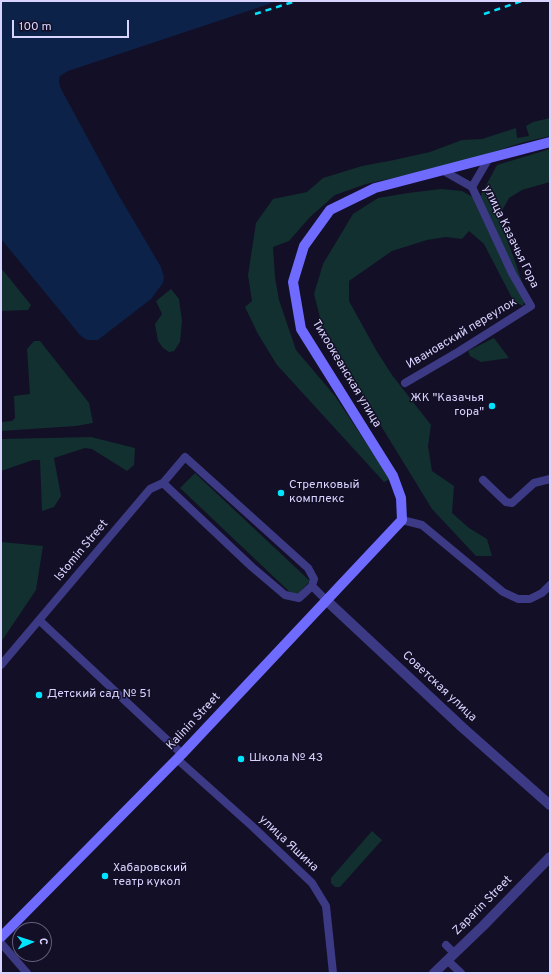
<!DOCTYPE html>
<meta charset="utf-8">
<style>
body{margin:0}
#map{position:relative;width:551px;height:974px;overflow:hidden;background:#130f26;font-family:Overpass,sans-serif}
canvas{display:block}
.frame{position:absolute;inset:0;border:2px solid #d9d4ff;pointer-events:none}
.north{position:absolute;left:12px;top:922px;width:40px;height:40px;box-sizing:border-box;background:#130f26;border:1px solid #625e7d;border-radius:50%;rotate:87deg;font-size:11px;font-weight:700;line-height:16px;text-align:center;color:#d9d4ff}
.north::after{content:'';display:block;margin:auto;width:14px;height:18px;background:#00e5ff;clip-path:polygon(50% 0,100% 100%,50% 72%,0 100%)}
.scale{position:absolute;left:12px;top:20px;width:117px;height:18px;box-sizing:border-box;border:2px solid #d9d4ff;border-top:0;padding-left:5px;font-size:12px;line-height:14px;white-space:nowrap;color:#d9d4ff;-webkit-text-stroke:3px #130f26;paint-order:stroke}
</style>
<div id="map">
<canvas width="551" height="974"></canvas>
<div class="frame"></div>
<div class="north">С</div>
<div class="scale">100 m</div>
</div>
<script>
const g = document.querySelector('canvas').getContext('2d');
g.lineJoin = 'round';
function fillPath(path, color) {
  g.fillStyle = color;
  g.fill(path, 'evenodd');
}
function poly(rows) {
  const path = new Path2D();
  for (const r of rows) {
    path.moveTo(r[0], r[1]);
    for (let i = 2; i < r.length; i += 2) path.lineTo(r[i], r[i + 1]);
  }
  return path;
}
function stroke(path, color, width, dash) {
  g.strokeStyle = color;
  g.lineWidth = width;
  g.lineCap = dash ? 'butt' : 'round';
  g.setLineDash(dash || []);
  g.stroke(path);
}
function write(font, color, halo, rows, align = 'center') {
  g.font = font + ' Overpass,sans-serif';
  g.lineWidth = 3;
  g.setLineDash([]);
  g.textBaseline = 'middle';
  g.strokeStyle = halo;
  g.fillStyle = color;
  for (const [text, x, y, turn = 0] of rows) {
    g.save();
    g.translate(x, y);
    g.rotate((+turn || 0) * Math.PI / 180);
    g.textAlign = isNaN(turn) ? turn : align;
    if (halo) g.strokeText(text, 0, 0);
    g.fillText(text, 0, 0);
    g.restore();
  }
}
const green = poly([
 [550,118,550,136,521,143,456,164,366,184,335,195,310,217,289,241,273,247,275,277,279,300,296,350,335,396,390,479,384,482,277,365,258,334,245,307,252,301,248,275,256,223,273,199,307,192,323,178,362,166,394,160,430,152,462,140,482,139,516,128,517,138,529,136,526,126,533,122],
 [550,149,550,182,522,190,509,198,503,209,499,218,516,264,526,294,523,306,514,302,484,244,469,231,462,239,446,237,427,240,392,251,349,281,349,301,376,350,392,375,431,425,428,446,432,471,454,486,452,513,469,528,487,539,492,556,476,556,432,509,324,333,314,294,323,264,353,214,378,198,408,193,441,189,462,191,478,200,497,165],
 [1,268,31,305,28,310,1,311],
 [171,289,179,299,182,321,180,342,174,351,169,352,163,348,158,341,155,324,162,314,156,301],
 [494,338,509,358,481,362,470,356,468,351],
 [34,341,40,341,89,403,93,423,76,426,1,431,1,422,12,421,15,418,14,396,30,394,27,349],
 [91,437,135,448,134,465,127,471,92,449,85,448,54,458,61,496,54,507,42,511,40,460,33,460,1,471,1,439],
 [195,473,310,581,295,597,180,488],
 [1,542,43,546,36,590,1,642],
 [372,831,382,840,340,887,335,887,331,883,331,878]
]);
const water = poly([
 [1,1,278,1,68,71,60,76,59,80,60,87,118,194,161,267,164,277,163,283,151,299,98,340,87,340,80,335,1,239]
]);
const minor = poly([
 [472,187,489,158],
 [405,383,458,352,531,306,512,273,472,187,442,170],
 [483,480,506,502,512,503,534,483,550,479],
 [402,520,422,525,503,592,518,599,530,599,542,593,550,585],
 [312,586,326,600],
 [39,620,182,754],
 [1,665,150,489,163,483,185,457,308,568,314,579,312,586,299,598,285,595,252,567,163,483],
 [177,759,252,826,312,883,326,906,333,973],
 [1,943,27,973],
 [446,945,454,953],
 [447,960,461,973]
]);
const tertiary = poly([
 [326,600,463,728,550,805],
 [434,973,483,926,550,857]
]);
const secondary = poly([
 [1,937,182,754,402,520,401,498,393,476,301,329,293,282,304,246,330,210,375,188,550,142]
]);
const rail = poly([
 [255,14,296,1],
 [484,14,522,1]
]);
const markers = [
 [492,406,4,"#00e5ff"],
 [281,493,4,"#00e5ff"],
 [39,695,4,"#00e5ff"],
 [241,759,4,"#00e5ff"],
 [105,876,4,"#00e5ff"]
];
const streetNames = [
 ["улица Казачья Гора",510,237,64],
 ["Ивановский переулок",462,334,-31],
 ["Тихоокеанская улица",346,374,59],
 ["Istomin Street",82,551,-50],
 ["Советская улица",439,687,43],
 ["Kalinin Street",194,722,-47],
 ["улица Яшина",288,844,43],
 ["Zaparin Street",483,906,-45]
];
const poiNames = [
 ["ЖК \"Казачья",484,399,"right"],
 ["гора\"",484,413,"right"],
 ["Стрелковый",289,486],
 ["комплекс",289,500],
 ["Детский сад № 51",47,695],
 ["Школа № 43",249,759],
 ["Хабаровский",113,869],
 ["театр кукол",113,883]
];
fillPath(green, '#12302f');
fillPath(water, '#0c2248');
stroke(minor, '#3d3a85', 8);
stroke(tertiary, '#3d3a85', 10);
stroke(secondary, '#6f6bff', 10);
stroke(rail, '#00e5ff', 2.5, [6, 5]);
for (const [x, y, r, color] of markers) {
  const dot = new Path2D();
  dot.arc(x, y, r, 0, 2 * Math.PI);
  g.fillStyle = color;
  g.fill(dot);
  stroke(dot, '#130f26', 1.5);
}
write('12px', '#d9d4ff', '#130f26', streetNames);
write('12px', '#d9d4ff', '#130f26', poiNames, 'left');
</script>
